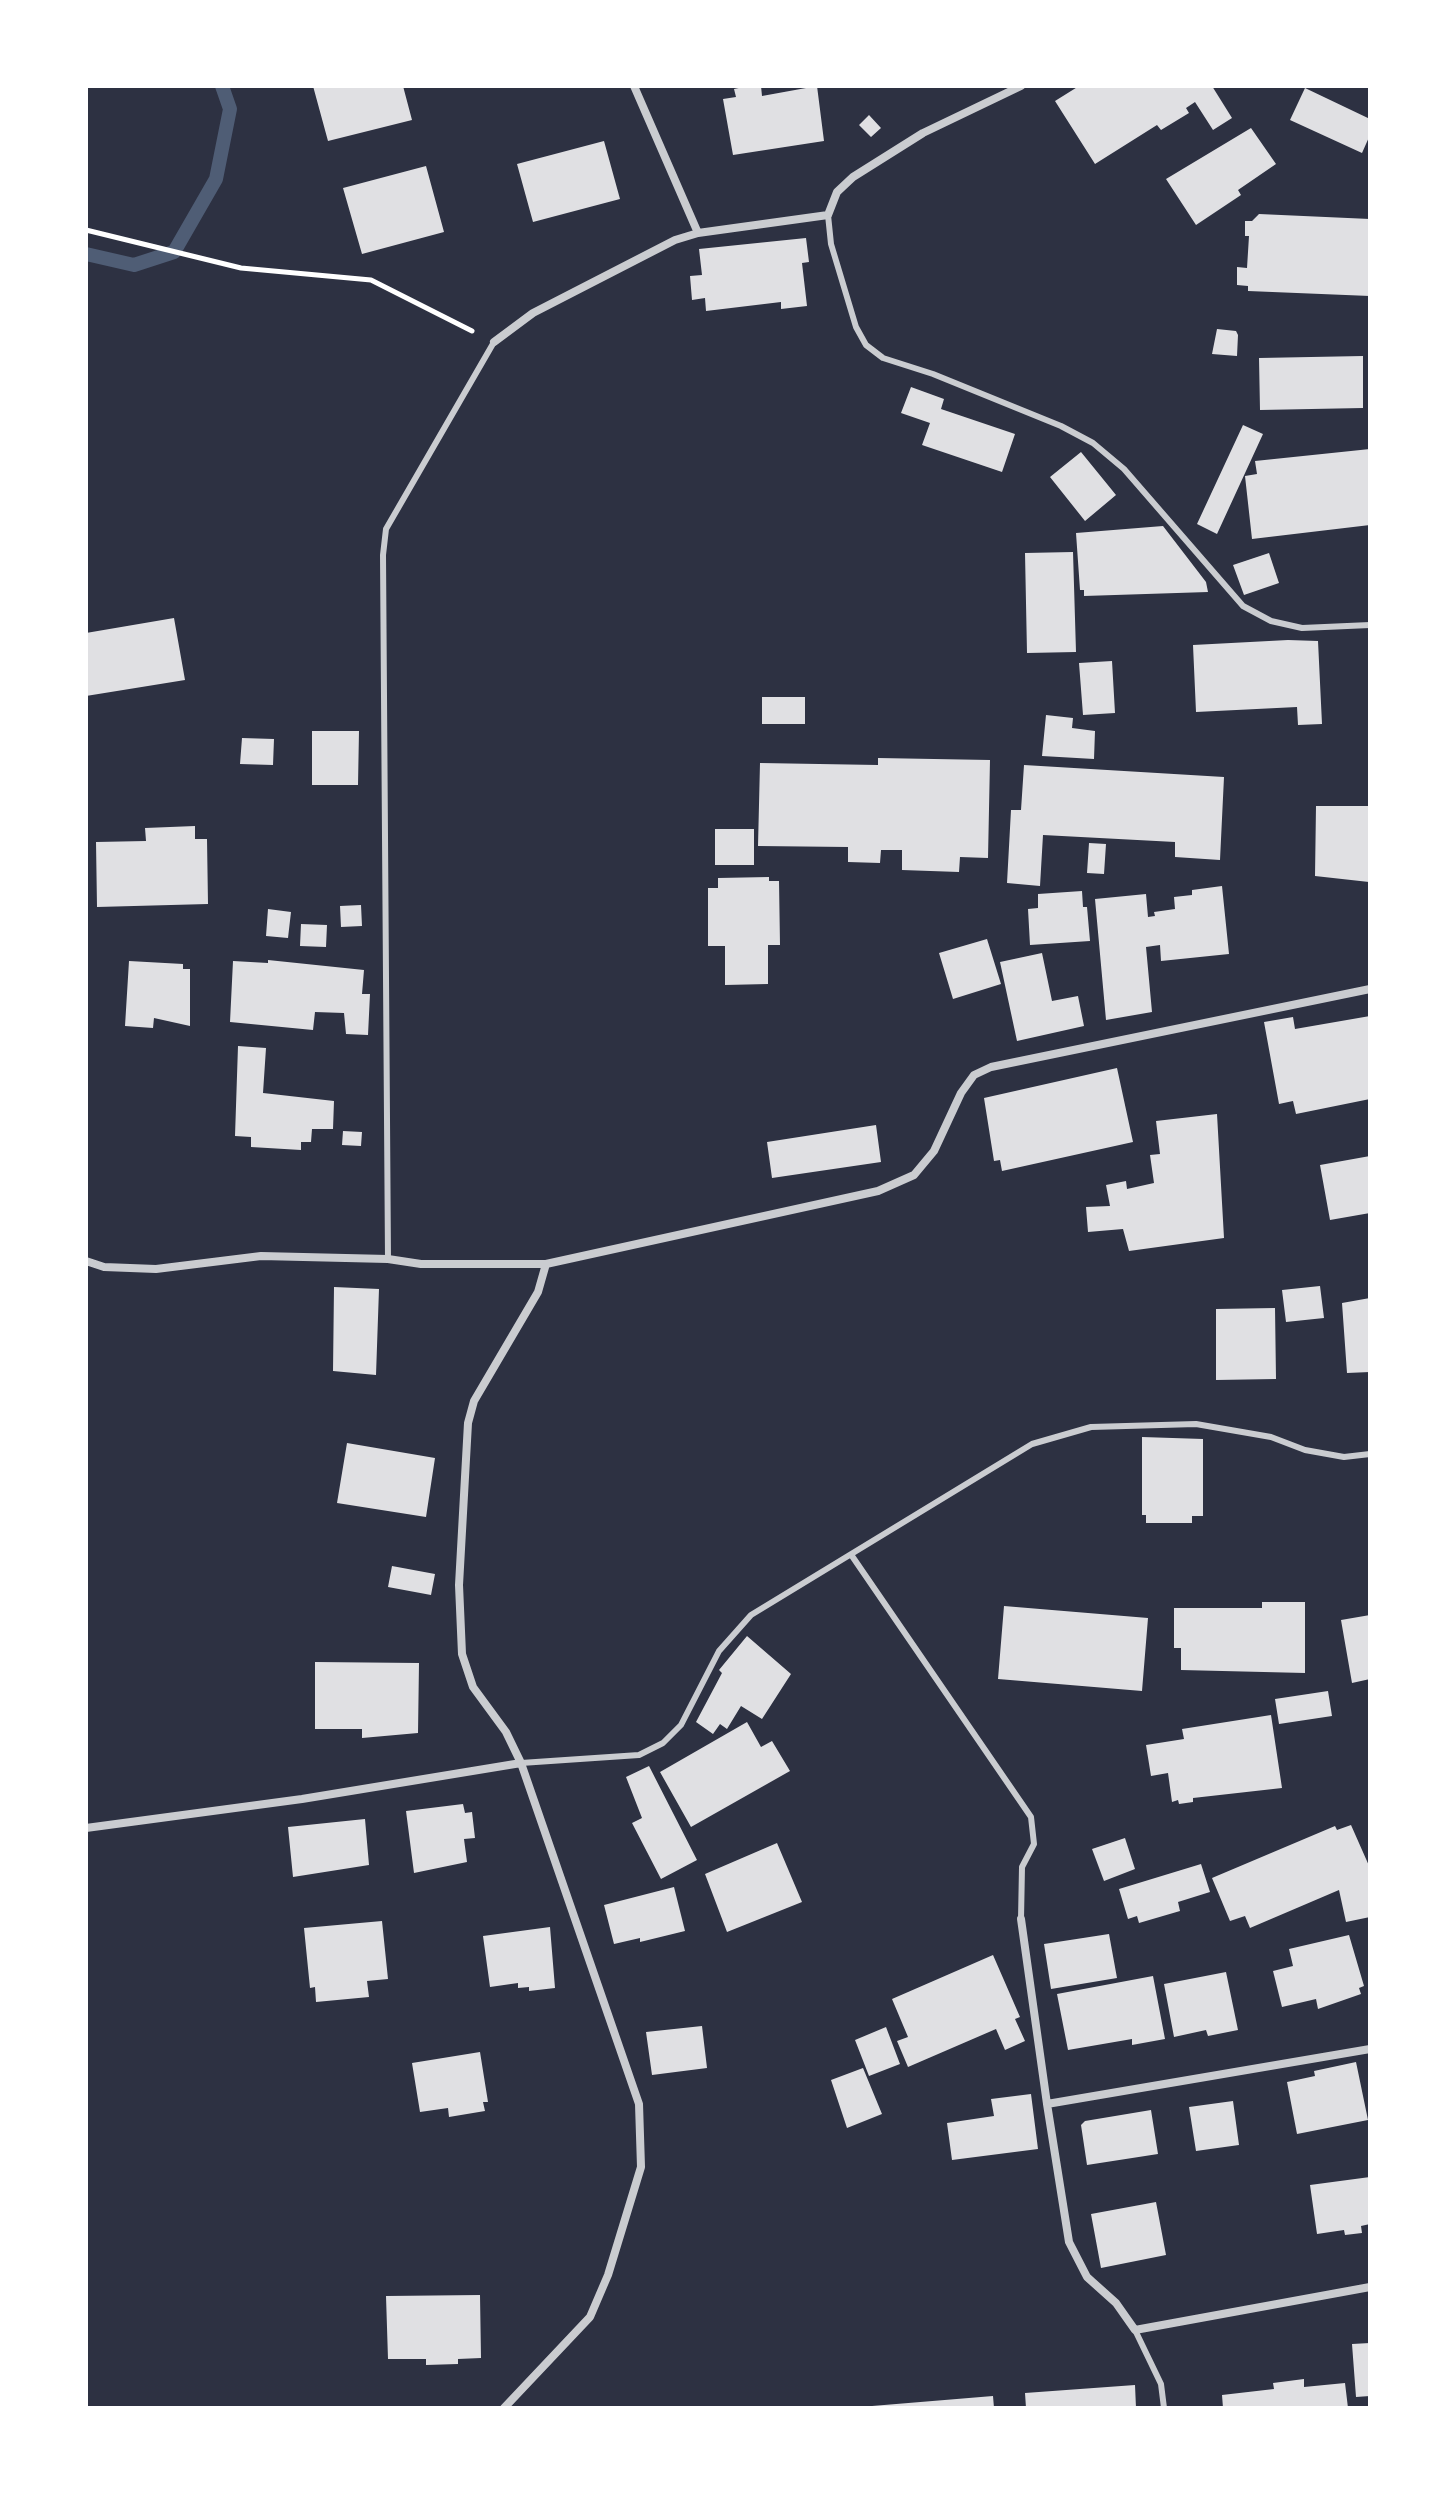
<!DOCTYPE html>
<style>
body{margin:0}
#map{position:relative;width:1456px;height:2494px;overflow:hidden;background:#2d3142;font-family:Arial,sans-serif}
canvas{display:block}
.frame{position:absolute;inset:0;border:88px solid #fff;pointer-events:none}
</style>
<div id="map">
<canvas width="1456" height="2494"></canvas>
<div class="frame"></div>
</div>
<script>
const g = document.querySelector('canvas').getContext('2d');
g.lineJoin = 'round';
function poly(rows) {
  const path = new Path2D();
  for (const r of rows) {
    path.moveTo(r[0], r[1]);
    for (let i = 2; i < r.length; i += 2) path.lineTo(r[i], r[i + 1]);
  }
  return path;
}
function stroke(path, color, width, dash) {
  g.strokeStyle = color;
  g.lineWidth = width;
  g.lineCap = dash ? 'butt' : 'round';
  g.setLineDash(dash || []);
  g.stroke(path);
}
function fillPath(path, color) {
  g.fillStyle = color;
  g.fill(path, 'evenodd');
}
const stream = poly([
 [86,254,134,265,174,252,216,179,230,109,222,86]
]);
const building = poly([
 [313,86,403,86,412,120,328,141],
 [748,86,761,86,762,96,817,86,824,141,733,155,723,99,736,97,734,89],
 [1079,86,1212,86,1232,118,1213,130,1195,102,1186,108,1189,113,1161,130,1157,125,1095,164,1055,101],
 [1305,88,1370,119,1370,135,1362,153,1290,120],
 [869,115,881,128,871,137,859,125],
 [1251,128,1276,164,1238,190,1241,195,1196,225,1166,179],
 [604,141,620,199,533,222,517,164],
 [426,166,444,232,362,254,343,188],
 [1259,214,1370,219,1370,296,1248,291,1248,286,1237,285,1237,267,1247,268,1249,236,1245,236,1245,221,1252,221],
 [806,238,809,262,802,263,807,306,781,309,781,302,706,311,705,298,692,300,690,276,702,275,699,249],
 [1217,329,1236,331,1238,335,1237,356,1212,354],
 [1363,356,1363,408,1260,410,1259,358],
 [911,387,944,399,941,409,1015,434,1002,472,922,445,930,423,901,413],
 [1243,425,1263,434,1217,534,1197,524],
 [1370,449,1370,525,1252,539,1245,476,1257,474,1255,461],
 [1081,452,1116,495,1085,521,1050,477],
 [1163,526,1206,582,1208,592,1084,596,1084,590,1080,590,1076,533],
 [1073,552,1076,652,1027,653,1025,553],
 [1269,553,1279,583,1244,595,1233,565],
 [174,618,185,680,86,696,86,633],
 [1288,640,1318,641,1322,724,1298,725,1297,707,1196,712,1193,645],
 [1112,661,1115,713,1083,715,1079,663],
 [762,697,805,697,805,724,762,724],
 [1046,715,1073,718,1072,728,1095,731,1094,759,1042,756],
 [312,731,359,731,358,785,312,785],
 [242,738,274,739,273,765,240,764],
 [878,758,990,760,988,858,960,857,959,872,902,870,902,850,881,850,880,863,848,862,848,847,758,846,760,763,878,765],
 [1024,765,1224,777,1220,860,1175,857,1175,842,1043,835,1040,886,1007,883,1011,810,1021,810],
 [1316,806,1370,806,1369,882,1315,876],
 [195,826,195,839,207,839,208,904,97,907,96,842,146,841,145,828],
 [715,829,754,829,754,865,715,865],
 [1089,843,1106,844,1104,874,1087,873],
 [769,877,769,881,779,881,780,945,768,945,768,984,725,985,725,946,708,946,708,888,718,888,718,878],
 [1222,886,1229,954,1161,961,1160,945,1146,947,1152,1012,1106,1020,1095,899,1146,894,1148,917,1155,916,1154,912,1175,909,1174,897,1192,895,1192,890],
 [1082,891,1083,907,1087,907,1090,941,1030,945,1028,909,1038,908,1038,894],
 [361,905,362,926,341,927,340,906],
 [268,909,291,912,288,938,266,936],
 [301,924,327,925,326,947,300,946],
 [987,939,1001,984,953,999,939,953],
 [1042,953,1052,1001,1078,996,1084,1026,1017,1041,1000,962],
 [268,960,364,970,362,994,370,994,368,1035,346,1034,344,1013,315,1012,313,1030,230,1022,233,961,268,963],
 [129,961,183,964,183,969,190,969,190,1026,154,1018,153,1028,125,1026],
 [1370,1016,1370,1099,1296,1114,1293,1101,1279,1104,1264,1022,1293,1017,1295,1029],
 [238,1046,266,1048,263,1093,334,1101,333,1129,312,1129,311,1142,301,1142,301,1150,251,1147,251,1137,235,1136],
 [1117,1068,1133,1142,1002,1171,1000,1160,994,1161,984,1098],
 [1217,1114,1224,1238,1129,1251,1123,1229,1088,1232,1086,1207,1110,1206,1106,1185,1126,1181,1127,1189,1154,1183,1150,1155,1160,1154,1156,1121],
 [876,1125,881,1162,772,1178,767,1142],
 [343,1131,362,1132,361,1146,342,1145],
 [1370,1156,1370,1213,1330,1220,1320,1165],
 [1320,1286,1324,1318,1286,1322,1282,1290],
 [334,1287,379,1289,376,1375,333,1371],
 [1370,1298,1370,1372,1347,1373,1342,1303],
 [1275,1308,1276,1379,1216,1380,1216,1309],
 [1142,1437,1203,1439,1203,1516,1192,1516,1192,1523,1146,1523,1146,1515,1142,1515],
 [347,1443,435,1458,426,1517,337,1503],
 [392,1566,435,1574,431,1595,388,1587],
 [1262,1602,1305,1602,1305,1673,1181,1670,1181,1648,1174,1648,1174,1608,1262,1608],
 [1004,1606,1148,1618,1142,1691,998,1679],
 [1370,1615,1370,1679,1352,1683,1341,1620],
 [747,1636,791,1674,762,1719,741,1706,727,1729,720,1724,713,1734,696,1722,722,1673,719,1670],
 [315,1662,419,1663,418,1733,362,1738,362,1729,315,1729],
 [1328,1691,1332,1716,1279,1724,1275,1699],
 [1271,1715,1282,1788,1193,1798,1193,1802,1179,1804,1178,1800,1172,1802,1168,1773,1151,1776,1146,1745,1184,1739,1182,1729],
 [747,1722,761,1747,772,1741,790,1771,691,1827,660,1772],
 [649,1766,697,1860,661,1879,632,1823,642,1818,626,1777],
 [463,1804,465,1813,472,1812,475,1838,464,1839,467,1862,414,1873,406,1811],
 [365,1819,369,1865,293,1877,288,1827],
 [1351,1825,1370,1868,1370,1917,1346,1922,1339,1890,1250,1928,1245,1916,1230,1921,1212,1878,1335,1826,1337,1830],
 [1125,1838,1135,1869,1104,1881,1092,1849],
 [777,1843,802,1902,727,1932,705,1874],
 [1201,1864,1210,1892,1178,1902,1180,1911,1139,1923,1137,1916,1128,1919,1119,1889],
 [674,1887,685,1931,640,1942,640,1938,614,1944,604,1905],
 [382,1921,388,1979,367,1981,369,1997,316,2002,315,1987,310,1988,304,1928],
 [550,1927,555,1988,529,1991,529,1987,518,1988,518,1983,490,1987,483,1936],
 [1109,1934,1117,1978,1051,1989,1044,1944],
 [1349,1935,1364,1986,1359,1988,1361,1994,1318,2009,1316,1999,1282,2007,1273,1971,1293,1966,1289,1949],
 [993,1955,1020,2017,1015,2019,1025,2041,1005,2050,996,2029,908,2067,897,2041,908,2037,892,1999],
 [1226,1972,1238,2030,1208,2036,1206,2030,1174,2037,1164,1984],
 [1153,1976,1165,2039,1132,2045,1132,2039,1068,2050,1057,1994],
 [702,2026,707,2068,652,2075,646,2032],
 [886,2027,900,2064,869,2076,855,2040],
 [480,2052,488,2102,483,2102,485,2111,449,2117,448,2108,420,2112,412,2063],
 [1356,2062,1368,2120,1297,2134,1287,2082,1315,2076,1314,2071],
 [863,2068,882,2114,847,2128,831,2080],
 [1031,2094,1038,2149,952,2160,947,2123,994,2116,991,2099],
 [1233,2101,1239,2145,1196,2151,1189,2107],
 [1151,2110,1158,2154,1087,2165,1081,2125,1085,2121],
 [1370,2177,1370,2224,1361,2226,1362,2233,1345,2235,1344,2230,1317,2234,1310,2185],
 [1156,2202,1166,2255,1101,2268,1091,2214],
 [480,2295,481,2358,458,2359,458,2364,426,2365,426,2359,388,2359,386,2296],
 [1370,2343,1370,2396,1356,2397,1352,2344],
 [1304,2379,1304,2387,1345,2383,1348,2408,1223,2408,1222,2395,1274,2389,1273,2383],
 [1135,2385,1136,2408,1026,2408,1025,2393],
 [993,2396,994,2408,872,2408,872,2406]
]);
const path = poly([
 [86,230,241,268,371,280,472,331]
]);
const service = poly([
 [828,215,831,244,856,327,866,345,883,358,933,374,1061,426,1093,443,1124,469,1243,606,1271,621,1302,628,1370,625],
 [388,1259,383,555,386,529,494,342],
 [852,1556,1031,1817,1034,1844,1022,1867,1021,1919],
 [521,1763,639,1755,663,1743,681,1725,719,1651,751,1615,1032,1444,1091,1427,1196,1424,1271,1437,1305,1450,1344,1457,1370,1454],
 [1135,2330,1161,2384,1164,2408]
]);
const minor = poly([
 [634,86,698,233,828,215,837,192,853,177,923,133,1021,86],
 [494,342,533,313,675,240,698,233],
 [86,1261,104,1267,156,1269,261,1256,388,1259,421,1264,546,1264],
 [86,1828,302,1799,521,1763,506,1732,473,1687,462,1654,459,1585,468,1423,474,1401,538,1292,546,1264,878,1191,914,1175,934,1151,961,1093,974,1075,991,1067,1370,989],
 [1021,1919,1047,2104,1370,2049],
 [1047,2104,1069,2242,1087,2277,1116,2303,1135,2330,1370,2287],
 [504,2408,590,2317,608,2275,641,2167,639,2104,521,1763]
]);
stroke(stream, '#4f5d75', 14);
fillPath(building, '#e0e0e3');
stroke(path, '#fff', 5);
stroke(service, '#caccd0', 6);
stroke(minor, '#caccd0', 8);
</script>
